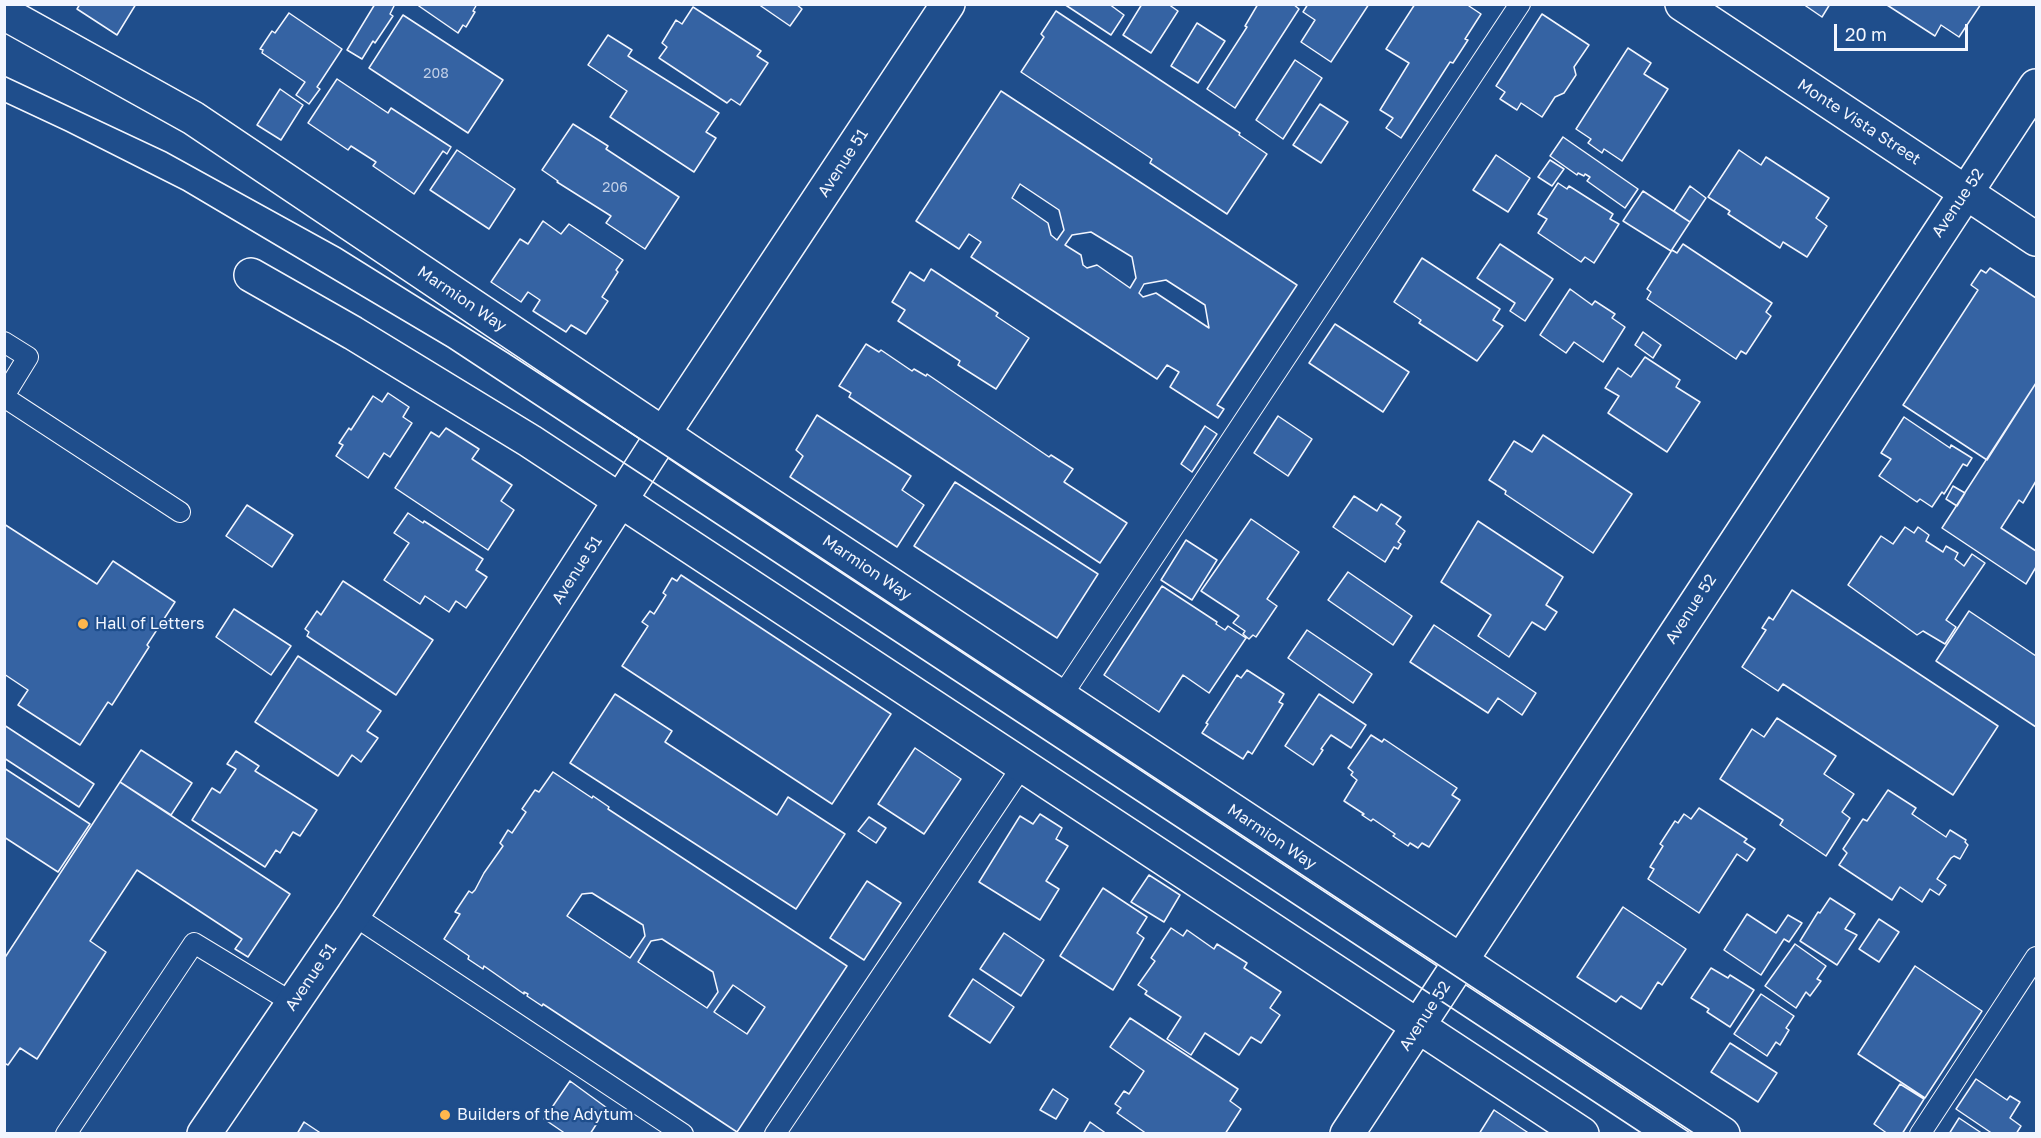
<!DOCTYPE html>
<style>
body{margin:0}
#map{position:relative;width:2041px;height:1138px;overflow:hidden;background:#1f4e8c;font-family:"Golos Text",sans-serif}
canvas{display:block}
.frame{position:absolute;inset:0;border:6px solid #f2f6ff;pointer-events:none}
.scale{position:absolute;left:1834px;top:24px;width:134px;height:27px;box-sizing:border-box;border:3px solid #f2f6ff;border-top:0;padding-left:8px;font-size:18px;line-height:21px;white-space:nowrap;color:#f2f6ff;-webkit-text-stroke:4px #1f4e8c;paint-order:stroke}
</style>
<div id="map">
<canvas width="2041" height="1138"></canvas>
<div class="frame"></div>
<div class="scale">20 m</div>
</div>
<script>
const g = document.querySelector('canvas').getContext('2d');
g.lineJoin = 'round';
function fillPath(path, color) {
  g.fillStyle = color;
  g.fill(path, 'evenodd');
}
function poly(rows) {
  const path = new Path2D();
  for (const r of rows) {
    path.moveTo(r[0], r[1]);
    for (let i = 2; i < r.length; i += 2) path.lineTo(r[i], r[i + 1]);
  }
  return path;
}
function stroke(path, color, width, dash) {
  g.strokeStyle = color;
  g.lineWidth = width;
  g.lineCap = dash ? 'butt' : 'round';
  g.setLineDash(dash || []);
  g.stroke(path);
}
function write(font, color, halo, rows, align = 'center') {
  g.font = font + ' "Golos Text",sans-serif';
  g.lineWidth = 4.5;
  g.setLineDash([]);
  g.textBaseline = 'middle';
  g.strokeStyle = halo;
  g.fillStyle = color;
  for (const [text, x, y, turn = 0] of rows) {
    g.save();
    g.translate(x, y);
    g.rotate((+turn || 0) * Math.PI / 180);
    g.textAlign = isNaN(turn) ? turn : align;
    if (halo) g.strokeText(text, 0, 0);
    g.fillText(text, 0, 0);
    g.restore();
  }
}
const building = poly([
 [80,4,136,4,117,35,77,9,80,4],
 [375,4,395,4,390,14,393,16,375,43,373,41,362,59,347,50,375,4],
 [416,4,477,4,473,11,475,12,466,27,463,25,458,33,416,4],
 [758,4,796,4,802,9,790,26,758,4],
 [1064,4,1109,4,1124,15,1111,35,1064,4],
 [1142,4,1168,4,1178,11,1151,53,1123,35,1142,4],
 [1258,4,1293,4,1299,9,1235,108,1207,89,1247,27,1245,26,1258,4],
 [1308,4,1369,4,1331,62,1301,42,1315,20,1303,12,1308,4],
 [1415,4,1470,4,1469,6,1481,14,1465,39,1468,40,1453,63,1450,62,1401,138,1386,128,1393,118,1380,110,1409,63,1386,49,1415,4],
 [1803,4,1830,4,1822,17,1803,4],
 [1981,4,1959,37,1941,25,1935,36,1887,5,1981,4],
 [693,7,761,51,757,56,768,63,740,105,731,99,727,103,659,58,667,47,662,43,676,20,682,24,693,7],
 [1056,11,1240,133,1239,135,1267,154,1227,214,1150,163,1152,159,1021,72,1044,37,1041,34,1056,11],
 [289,13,342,49,317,87,320,89,309,104,296,95,305,82,262,53,263,50,260,49,272,31,275,33,289,13],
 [1542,14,1589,45,1574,67,1576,75,1564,93,1555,97,1542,117,1521,103,1517,110,1500,99,1505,92,1496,86,1542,14],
 [403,15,503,80,468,133,369,68,403,15],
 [1197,23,1225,41,1198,83,1171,66,1197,23],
 [608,35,632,50,628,56,719,113,706,132,716,138,694,172,610,117,627,91,588,65,608,35],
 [1628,48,1651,63,1644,74,1668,89,1622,161,1604,149,1602,153,1588,143,1591,139,1576,129,1628,48],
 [1295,60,1322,78,1283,139,1256,120,1295,60],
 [337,79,388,113,391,108,451,147,447,154,443,151,414,194,373,166,376,162,351,146,348,150,308,123,337,79],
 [280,89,303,105,281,140,257,125,280,89],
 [1001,91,1297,285,1217,405,1224,409,1218,418,1170,387,1179,372,1167,365,1157,379,971,257,981,242,969,234,959,249,916,221,1001,91],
 [1020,184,1059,210,1064,230,1057,240,1051,235,1048,223,1012,198,1020,184],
 [1091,232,1132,257,1136,278,1130,288,1097,265,1087,268,1083,265,1081,255,1065,245,1072,235,1091,232],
 [1166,280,1205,305,1209,328,1156,293,1143,297,1139,293,1144,284,1166,280],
 [1320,104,1348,122,1321,163,1293,145,1320,104],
 [573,124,608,146,606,149,679,197,645,249,606,223,611,216,557,182,558,181,542,170,573,124],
 [1563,137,1638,189,1625,208,1587,181,1590,177,1585,174,1584,176,1578,173,1577,175,1550,156,1563,137],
 [457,150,515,189,489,229,430,190,457,150],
 [1739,150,1761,165,1766,157,1829,198,1816,218,1827,226,1807,257,1783,242,1780,248,1728,214,1730,211,1708,197,1739,150],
 [1496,155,1530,178,1508,212,1473,190,1496,155],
 [1550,160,1564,169,1552,186,1538,177,1550,160],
 [1558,183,1567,189,1569,186,1613,214,1610,219,1619,224,1594,263,1585,257,1581,262,1538,233,1547,219,1538,214,1558,183],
 [1690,186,1706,198,1690,222,1674,211,1690,186],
 [1643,191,1690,222,1671,251,1623,221,1643,191],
 [543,221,561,234,569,224,623,260,616,270,618,272,602,297,608,301,586,334,571,325,566,332,533,311,540,300,528,292,521,302,491,282,520,239,528,244,543,221],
 [1500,244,1553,279,1525,321,1510,311,1515,303,1477,278,1500,244],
 [1683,244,1772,303,1766,312,1771,316,1746,354,1741,351,1736,359,1647,299,1651,292,1647,289,1672,250,1677,253,1683,244],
 [1422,258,1500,309,1493,320,1503,326,1477,361,1419,323,1421,320,1394,302,1422,258],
 [1990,268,2036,298,2036,383,1987,460,1903,405,1978,290,1971,285,1981,270,1986,273,1990,268],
 [931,269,998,313,996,316,1029,338,996,389,958,365,960,361,898,321,905,310,892,302,910,272,924,281,931,269],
 [1570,289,1592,305,1595,301,1615,314,1612,318,1625,327,1603,362,1574,342,1566,353,1540,335,1570,289],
 [1335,324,1409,372,1383,412,1309,363,1335,324],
 [1643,332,1661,345,1653,358,1635,345,1643,332],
 [866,344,879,352,881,350,912,371,914,369,926,376,927,374,1049,457,1051,455,1073,469,1064,482,1127,523,1100,563,849,397,851,393,839,386,866,344],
 [1645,357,1680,380,1676,387,1700,402,1667,452,1608,413,1619,396,1605,388,1618,368,1631,377,1645,357],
 [2036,383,2036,481,2023,503,2019,500,2001,528,2036,551,2036,567,2026,584,1942,528,2036,383],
 [388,393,409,407,403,417,412,423,390,457,384,453,368,478,336,456,343,445,339,443,349,428,351,430,373,396,382,402,388,393],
 [817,415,911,476,902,490,924,505,897,547,790,477,803,456,796,450,817,415],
 [1278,416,1312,439,1288,476,1254,453,1278,416],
 [1904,417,1950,448,1951,445,1972,458,1967,466,1963,464,1944,494,1942,492,1932,507,1920,499,1917,502,1879,476,1891,459,1881,453,1904,417],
 [1205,426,1217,434,1192,472,1181,464,1205,426],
 [446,428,479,449,472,459,512,485,501,501,514,510,488,550,395,488,431,432,439,437,446,428],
 [1543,435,1632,494,1593,553,1505,494,1506,491,1489,480,1514,441,1532,452,1543,435],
 [955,482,1098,574,1057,638,914,546,955,482],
 [1953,486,1965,493,1957,506,1946,499,1953,486],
 [1354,496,1377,511,1381,504,1401,517,1396,524,1405,531,1398,542,1401,544,1398,549,1394,547,1385,562,1333,527,1354,496],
 [247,505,293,535,272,567,226,536,247,505],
 [408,513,423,523,424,521,483,559,476,570,487,577,466,608,456,601,449,612,425,596,420,604,384,580,409,543,394,533,408,513],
 [1251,519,1299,552,1267,599,1277,606,1256,637,1253,635,1249,639,1243,634,1245,631,1233,623,1239,616,1201,591,1251,519],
 [1478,521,1563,577,1546,605,1557,612,1545,630,1532,622,1509,657,1478,636,1491,615,1441,582,1478,521],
 [4,524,97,584,113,561,175,602,147,645,149,647,112,705,108,702,80,745,18,705,28,690,4,674,4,524],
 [1905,527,1914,533,1918,527,1929,535,1926,541,1943,552,1946,546,1958,553,1955,559,1964,566,1972,554,1985,563,1946,620,1956,627,1945,644,1923,631,1917,635,1848,585,1881,536,1893,544,1905,527],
 [1186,540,1217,560,1192,600,1161,580,1186,540],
 [1348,572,1412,616,1393,645,1328,600,1348,572],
 [681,575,891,714,832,804,622,666,648,626,642,622,650,611,654,614,666,595,663,593,672,578,677,581,681,575],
 [343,581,433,640,396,695,307,636,309,632,305,629,317,611,321,615,343,581],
 [1162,586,1217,622,1216,624,1225,630,1228,626,1246,638,1209,693,1183,675,1159,712,1104,675,1162,586],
 [1792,590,1998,726,1953,795,1783,684,1778,691,1742,667,1766,630,1762,628,1769,617,1773,620,1792,590],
 [234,609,291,646,271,675,216,637,234,609],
 [1969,611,2036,656,2036,727,1936,661,1969,611],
 [1434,625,1536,693,1522,715,1498,698,1488,713,1410,662,1434,625],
 [1307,630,1372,674,1353,703,1288,658,1307,630],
 [298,656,381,711,367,731,378,738,361,762,352,755,338,776,255,722,298,656],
 [1247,670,1284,694,1279,702,1283,704,1252,754,1248,751,1243,759,1202,733,1208,724,1206,723,1237,675,1241,678,1247,670],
 [615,694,672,731,665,742,777,815,788,797,845,834,796,909,570,763,615,694],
 [1319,694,1366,725,1351,748,1331,735,1321,749,1323,750,1313,765,1285,746,1319,694],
 [1777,718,1836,756,1824,774,1854,794,1842,812,1850,818,1826,856,1780,825,1783,820,1720,779,1752,729,1764,737,1777,718],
 [4,725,94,784,79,807,4,758,4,725],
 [1371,735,1382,742,1384,739,1457,788,1452,795,1460,800,1429,847,1422,843,1418,848,1410,843,1408,846,1393,836,1395,834,1373,819,1371,821,1362,815,1364,814,1344,801,1357,780,1351,775,1353,772,1348,768,1371,735],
 [915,748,961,779,924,834,878,804,915,748],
 [141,750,192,783,171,815,120,782,141,750],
 [236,751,259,766,255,771,317,810,300,836,293,832,280,853,276,850,265,867,192,820,212,788,220,793,236,769,227,764,236,751],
 [4,768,90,824,58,872,4,837,4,768],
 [553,772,592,798,593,796,609,807,608,809,847,966,737,1132,543,1004,542,1006,527,996,528,994,524,992,524,994,484,966,483,969,468,959,469,956,444,939,460,914,455,912,469,891,472,893,475,890,484,873,503,846,500,843,508,830,512,833,526,812,522,809,535,790,539,792,553,772],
 [592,893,643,925,645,936,630,958,567,916,582,894,592,893],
 [662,939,713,972,718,992,707,1008,638,962,651,941,662,939],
 [733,985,765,1007,747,1034,714,1012,733,985],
 [120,782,290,894,248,957,235,949,242,939,137,870,90,941,106,952,37,1059,20,1048,8,1065,4,1063,4,959,120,782],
 [1888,790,1916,808,1912,814,1946,837,1950,830,1966,840,1965,842,1968,845,1960,859,1954,856,1951,858,1937,879,1946,885,1939,895,1930,889,1922,902,1900,887,1892,900,1839,865,1847,853,1843,849,1863,819,1867,821,1888,790],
 [1699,808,1747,839,1744,842,1755,849,1747,861,1737,854,1699,913,1648,879,1654,869,1650,867,1663,846,1660,844,1675,821,1678,823,1684,814,1691,819,1699,808],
 [1040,814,1062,828,1056,839,1068,846,1046,881,1059,889,1040,920,979,882,1020,816,1033,824,1040,814],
 [869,817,886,828,876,843,858,831,869,817],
 [1149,875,1180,895,1164,922,1131,902,1149,875],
 [867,881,901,903,864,960,830,938,867,881],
 [1103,888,1147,917,1137,933,1144,938,1113,990,1060,956,1103,888],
 [1830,898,1855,914,1845,929,1857,935,1837,965,1800,941,1818,912,1820,913,1830,898],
 [1623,907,1686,949,1662,985,1658,982,1641,1009,1621,996,1616,1002,1577,977,1623,907],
 [1747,914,1776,933,1788,915,1802,923,1789,942,1784,939,1761,975,1724,950,1747,914],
 [1879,919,1899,932,1879,962,1859,949,1879,919],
 [1171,928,1183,936,1187,930,1214,949,1217,944,1247,963,1244,968,1281,992,1270,1008,1280,1015,1261,1043,1251,1037,1239,1055,1205,1033,1191,1055,1167,1039,1181,1017,1145,994,1147,991,1138,985,1155,961,1151,958,1171,928],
 [1004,933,1044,960,1021,996,980,969,1004,933],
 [1795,944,1826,966,1817,979,1821,981,1810,996,1806,992,1796,1008,1765,986,1795,944],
 [1915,966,1982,1011,1925,1098,1858,1054,1915,966],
 [1711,968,1728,978,1730,975,1754,990,1730,1027,1707,1012,1709,1009,1691,998,1711,968],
 [973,979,1014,1007,990,1043,949,1016,973,979],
 [1761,994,1794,1016,1786,1028,1789,1030,1780,1045,1776,1042,1767,1056,1734,1034,1761,994],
 [1130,1018,1238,1089,1230,1101,1241,1109,1225,1134,1147,1134,1117,1113,1121,1108,1115,1104,1124,1091,1129,1094,1144,1071,1110,1047,1130,1018],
 [1730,1043,1777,1073,1758,1102,1711,1072,1730,1043],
 [1976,1079,2007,1100,2010,1096,2020,1102,2010,1118,2021,1126,2016,1134,1993,1134,1956,1109,1976,1079],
 [570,1081,607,1108,590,1134,566,1134,544,1119,570,1081],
 [1900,1084,1924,1099,1902,1134,1888,1134,1874,1124,1900,1084],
 [1053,1089,1068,1099,1056,1119,1040,1110,1053,1089],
 [1494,1110,1530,1134,1479,1134,1494,1110],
 [1959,1118,1983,1134,1949,1134,1959,1118],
 [304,1122,322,1134,297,1134,304,1122],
 [1090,1122,1107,1134,1083,1134,1090,1122]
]);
const lane = poly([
 [4,342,28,357,4,396],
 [4,397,180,512],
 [1061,697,1520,4],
 [353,915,683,1134],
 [66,1134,194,943,293,1003],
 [775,1134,1023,765],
 [1920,1134,2036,957]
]);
const street = poly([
 [4,13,193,118,708,464,1723,1134],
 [251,275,353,333,530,441,1582,1134],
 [204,1134,353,915,654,448,948,4],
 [1347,1134,2036,86]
]);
const secondary = poly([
 [1682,4,2036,239]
]);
const tram = poly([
 [4,76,166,152,340,248,508,353,654,448,1695,1134],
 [4,102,66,131,183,190,448,347,1643,1134]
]);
const markers = [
 [83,624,6,"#ffb74d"],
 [445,1115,6,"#ffb74d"]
];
const numberNames = [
 ["208",436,74],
 ["206",615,188]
];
const streetNames = [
 ["Monte Vista Street",1859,122,33],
 ["Avenue 51",843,163,-57],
 ["Avenue 52",1958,203,-56],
 ["Marmion Way",462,299,34],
 ["Marmion Way",867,568,34],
 ["Avenue 51",577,570,-57],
 ["Avenue 52",1691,609,-57],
 ["Marmion Way",1272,837,34],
 ["Avenue 51",311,977,-56],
 ["Avenue 52",1425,1016,-57]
];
const poiNames = [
 ["Hall of Letters",95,624],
 ["Builders of the Adytum",457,1115]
];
fillPath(building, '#3563a3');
stroke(building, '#f2f6ff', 1.5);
stroke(lane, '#f2f6ff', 22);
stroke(street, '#f2f6ff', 36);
stroke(secondary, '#f2f6ff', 36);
stroke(lane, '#1f4e8c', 20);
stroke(street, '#1f4e8c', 33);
stroke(secondary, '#1f4e8c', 33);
stroke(tram, '#f2f6ff', 1.5);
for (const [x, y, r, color] of markers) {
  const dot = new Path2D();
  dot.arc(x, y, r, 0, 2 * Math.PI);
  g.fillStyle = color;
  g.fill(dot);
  stroke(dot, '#1f4e8c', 2);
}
write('14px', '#c3d1e8', null, numberNames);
write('16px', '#f2f6ff', '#1f4e8c', streetNames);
write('16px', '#f2f6ff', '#1f4e8c', poiNames, 'left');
</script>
